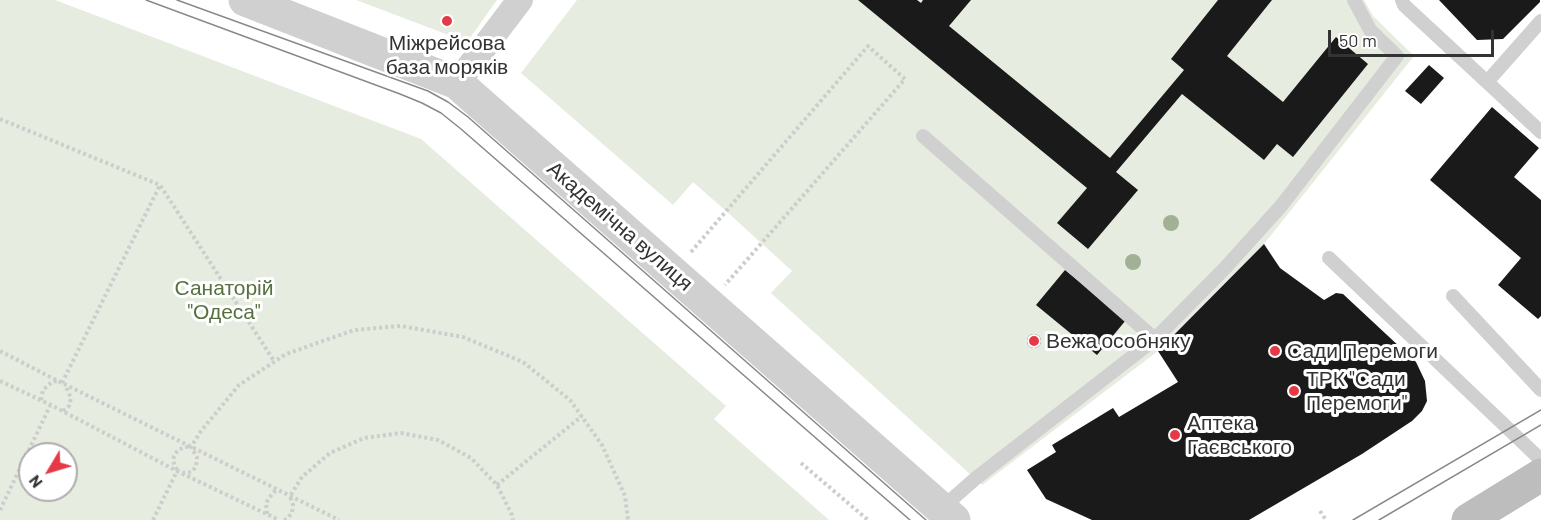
<!DOCTYPE html>
<meta charset="utf-8">
<style>
body{margin:0}
#map{position:relative;width:1541px;height:520px;overflow:hidden;background:#fff;font-family:Barlow,sans-serif}
canvas{display:block}
.north{position:absolute;left:18px;top:442px;width:60px;height:60px;box-sizing:border-box;background:#fff;border:2px solid #adadad;border-radius:50%;rotate:232deg;font-size:16px;font-weight:700;line-height:24px;text-align:center;color:#333}
.north::after{content:'';display:block;margin:auto;width:21px;height:27px;background:#e63946;clip-path:polygon(50% 0,100% 100%,50% 72%,0 100%)}
.scale{position:absolute;left:1328px;top:30px;width:166px;height:27px;box-sizing:border-box;border:3px solid #333;border-top:0;padding-left:8px;font-size:18px;line-height:21px;white-space:nowrap;color:#333;-webkit-text-stroke:4px #fff;paint-order:stroke}
</style>
<div id="map">
<canvas width="1541" height="520"></canvas>
<div class="north">N</div>
<div class="scale">50 m</div>
</div>
<script>
const g = document.querySelector('canvas').getContext('2d');
g.lineJoin = 'round';
function fillPath(path, color) {
  g.fillStyle = color;
  g.fill(path, 'evenodd');
}
function poly(rows) {
  const path = new Path2D();
  for (const r of rows) {
    if (r.length === 3) {
      path.moveTo(r[0] + r[2], r[1]);
      path.arc(r[0], r[1], r[2], 0, 2 * Math.PI);
      continue;
    }
    path.moveTo(r[0], r[1]);
    for (let i = 2; i < r.length; i += 2) path.lineTo(r[i], r[i + 1]);
  }
  return path;
}
function stroke(path, color, width, dash) {
  g.strokeStyle = color;
  g.lineWidth = width;
  g.lineCap = dash ? 'butt' : 'round';
  g.setLineDash(dash || []);
  g.stroke(path);
}
function write(font, color, halo, rows, align = 'center') {
  g.font = font + ' Barlow,sans-serif';
  g.lineWidth = 6;
  g.setLineDash([]);
  g.textBaseline = 'middle';
  g.strokeStyle = halo;
  g.fillStyle = color;
  for (const [text, x, y, turn = 0] of rows) {
    g.save();
    g.translate(x, y);
    g.rotate((+turn || 0) * Math.PI / 180);
    g.textAlign = isNaN(turn) ? turn : align;
    if (halo) g.strokeText(text, 0, 0);
    g.fillText(text, 0, 0);
    g.restore();
  }
}
const green = poly([
 [0,0,55,0,421,139,726,406,714,419,829,520,0,520],
 [30,454,66,454,66,490,30,490],
 [356,0,497,0,467,42],
 [577,0,1364,0,1373,16,1414,56,1264,244,1158,351,982,485,771,293,792,271,726,211,693,182,673,205,521,73]
]);
const building = poly([
 [858,0,917,0,921,3,923,0,971,0,949,26,1110,158,1184,70,1171,59,1218,0,1272,0,1227,56,1283,102,1336,37,1368,64,1293,157,1277,144,1264,160,1182,94,1116,172,1138,190,1088,249,1057,223,1087,188],
 [1439,0,1540,0,1540,2,1503,39,1477,40],
 [1429,65,1444,78,1421,104,1405,91],
 [1492,107,1539,148,1514,177,1541,200,1541,316,1538,319,1498,285,1521,258,1430,180],
 [1264,244,1280,268,1324,300,1336,293,1343,294,1416,362,1425,381,1427,401,1422,411,1412,421,1362,454,1249,520,1092,520,1046,499,1027,470,1056,452,1052,445,1113,408,1119,417,1178,382,1158,351],
 [1065,270,1126,320,1097,355,1036,305],
 [1034,341,7]
]);
const path = poly([
 [0,119,160,185,274,361],
 [691,252,868,46,905,79,725,285],
 [0,351,58,381,339,520],
 [0,381,51,405,177,471,279,520],
 [62,383,160,185],
 [41,400,43,390,52,382,57,381],
 [63,411,69,406,71,398,66,387],
 [801,463,868,520],
 [177,470,173,461,174,456,178,450,185,447,190,447],
 [497,485,582,416],
 [0,510,50,406],
 [1320,511,1326,520],
 [267,514,266,503,269,498,274,492,279,491],
 [153,520,177,471,185,473,192,472,196,466,197,457,191,447,201,431,239,385,286,354,354,330,401,326,463,337,523,362,570,400,602,445,625,496,628,520],
 [284,520,287,519,292,513,293,505,290,496,302,477,330,453,364,438,401,433,438,440,471,458,497,485,512,515,513,520]
]);
const service = poly([
 [1402,0,1404,5,1541,132],
 [1487,82,1541,21],
 [923,136,1155,339,976,478,942,508],
 [1329,258,1541,460],
 [1453,296,1541,390],
 [1155,339,1226,267,1281,206,1397,56,1370,30,1354,0]
]);
const minor = poly([
 [457,83,520,0]
]);
const tertiary = poly([
 [245,0,457,83,954,520]
]);
const secondary = poly([
 [1468,520,1541,475]
]);
const tram = poly([
 [146,0,400,94,422,103,441,113,461,129,910,520],
 [177,0,428,91,448,102,468,117,926,520],
 [1353,520,1541,410],
 [1379,520,1541,425]
]);
const trees = [
 [1171,223],
 [1133,262]
];
const markers = [
 [447,21,6,"#e63946"],
 [1034,341,6,"#e63946"],
 [1275,351,6,"#e63946"],
 [1294,391,6,"#e63946"],
 [1175,435,6,"#e63946"]
];
const poiNames = [
 ["Міжрейсова",447,43,"center"],
 ["база моряків",447,67,"center"],
 ["Вежа особняку",1046,341],
 ["Сади Перемоги",1287,351],
 ["ТРК \"Сади",1306,379],
 ["Перемоги\"",1306,403],
 ["Аптека",1187,423],
 ["Гаєвського",1187,447]
];
const streetNames = [
 ["Академічна вулиця",620,226,41]
];
const parkNames = [
 ["Санаторій",224,288],
 ["\"Одеса\"",224,312]
];
fillPath(green, '#e6ecdf');
fillPath(building, '#1a1a1a');
stroke(path, '#cdcdcd', 4, [3, 3]);
stroke(service, '#d0d0d0', 14);
stroke(minor, '#d0d0d0', 26);
stroke(tertiary, '#d0d0d0', 33);
stroke(secondary, '#bdbdbd', 33);
stroke(tram, '#888', 1.5);
g.fillStyle = '#a2b095';
for (const [x, y] of trees) {
  g.beginPath();
  g.arc(x, y, 8, 0, 2 * Math.PI);
  g.fill();
}
for (const [x, y, r, color] of markers) {
  const dot = new Path2D();
  dot.arc(x, y, r, 0, 2 * Math.PI);
  g.fillStyle = color;
  g.fill(dot);
  stroke(dot, '#fff', 2);
}
write('21px', '#333', '#fff', poiNames, 'left');
write('21px', '#333', '#fff', streetNames);
write('21px', '#56703f', '#fff', parkNames);
</script>
